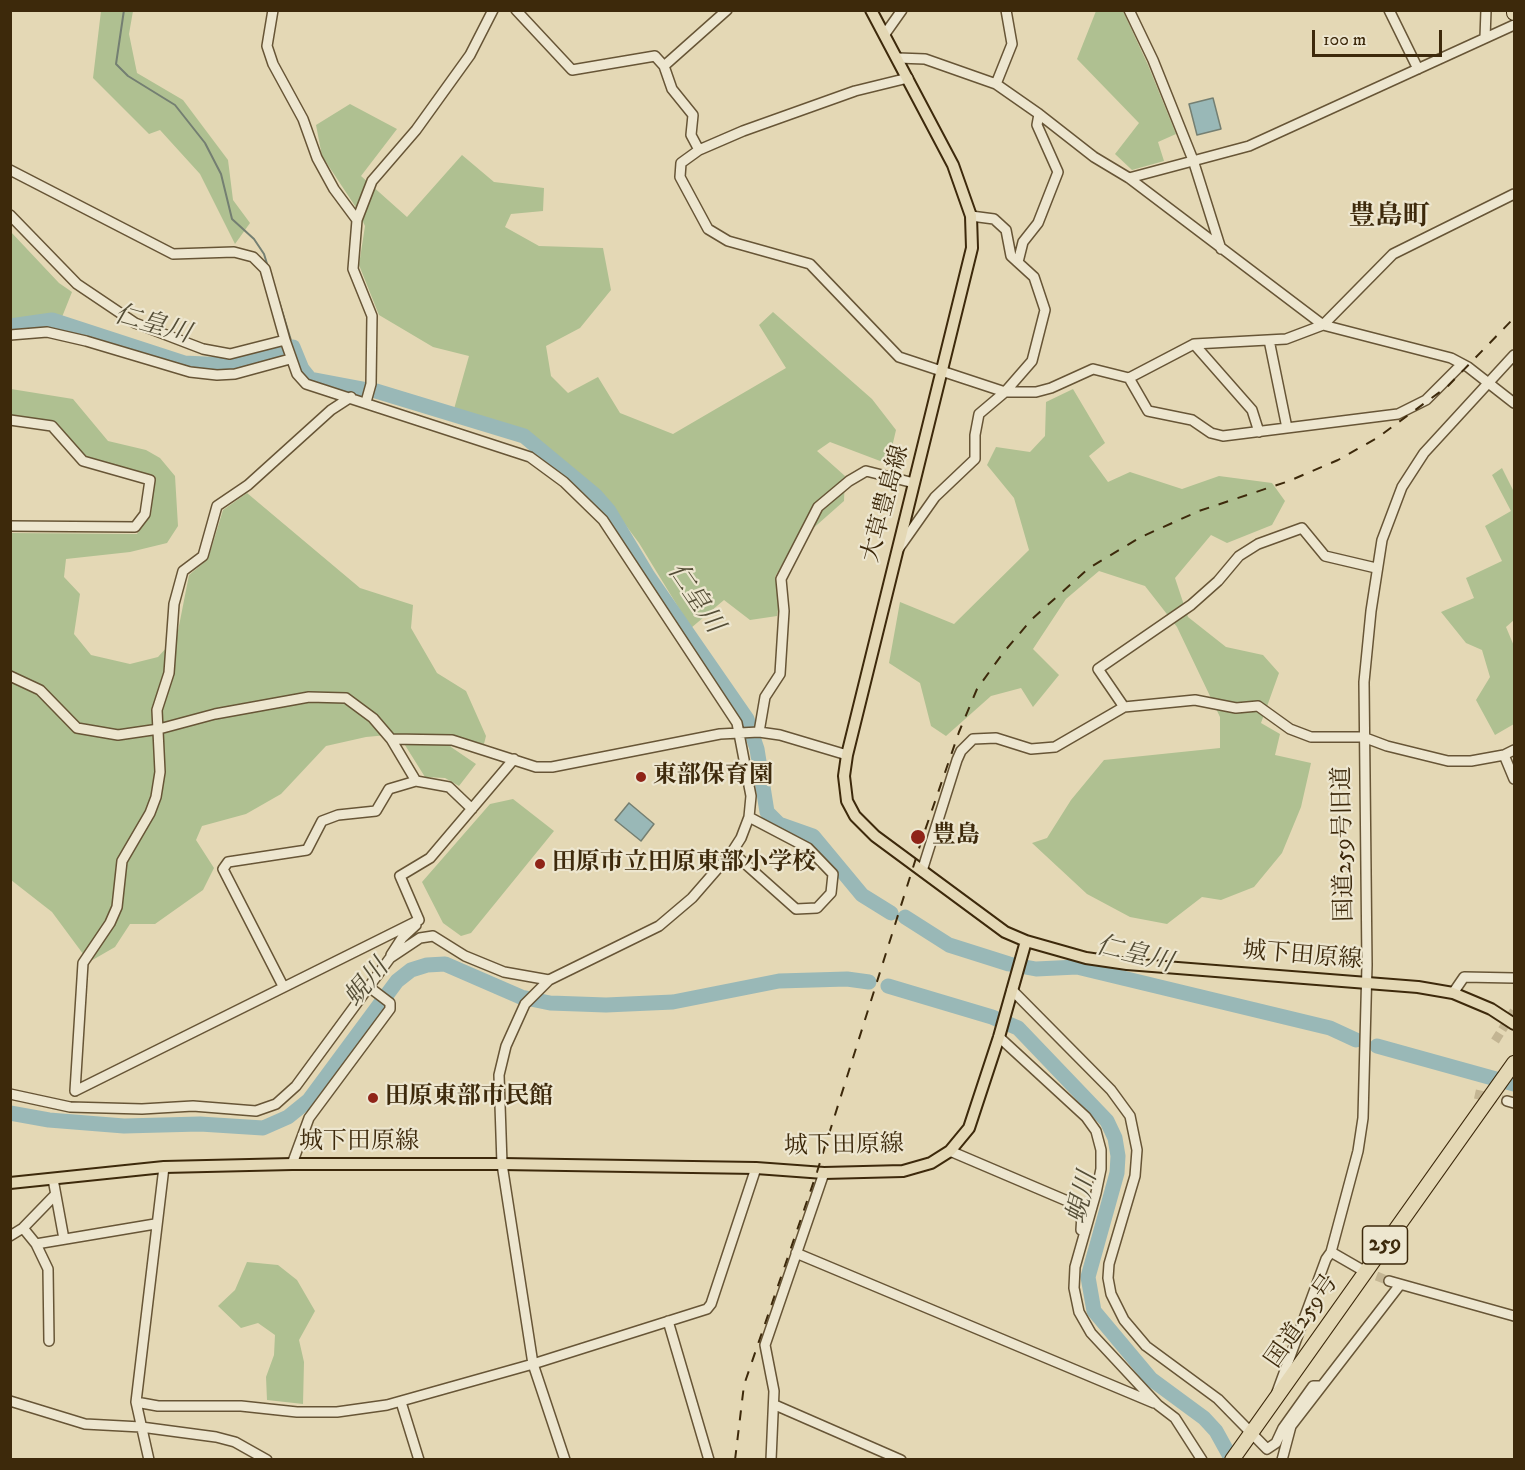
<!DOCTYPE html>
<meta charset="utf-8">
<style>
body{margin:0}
#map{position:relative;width:1525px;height:1470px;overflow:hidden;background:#e4d8b5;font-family:"IM FELL DW Pica",serif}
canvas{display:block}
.frame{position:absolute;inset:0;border:12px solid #3d290b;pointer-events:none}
.scale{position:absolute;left:1312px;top:30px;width:130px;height:27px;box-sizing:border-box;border:3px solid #3d290b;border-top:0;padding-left:8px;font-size:18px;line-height:21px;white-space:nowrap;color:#3d290b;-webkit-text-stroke:4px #ede6cf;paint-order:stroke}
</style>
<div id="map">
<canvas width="1525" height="1470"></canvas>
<div class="frame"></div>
<div class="scale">100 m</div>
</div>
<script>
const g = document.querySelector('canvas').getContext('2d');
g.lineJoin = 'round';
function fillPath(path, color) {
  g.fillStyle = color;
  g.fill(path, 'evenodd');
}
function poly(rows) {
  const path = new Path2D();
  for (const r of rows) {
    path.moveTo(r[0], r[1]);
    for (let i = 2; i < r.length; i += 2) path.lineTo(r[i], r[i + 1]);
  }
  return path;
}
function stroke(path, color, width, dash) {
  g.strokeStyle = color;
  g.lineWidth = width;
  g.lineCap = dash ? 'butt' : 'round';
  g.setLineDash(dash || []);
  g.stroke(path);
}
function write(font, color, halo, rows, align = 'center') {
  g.font = font + ' "IM FELL DW Pica","Noto Serif JP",serif';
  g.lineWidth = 4.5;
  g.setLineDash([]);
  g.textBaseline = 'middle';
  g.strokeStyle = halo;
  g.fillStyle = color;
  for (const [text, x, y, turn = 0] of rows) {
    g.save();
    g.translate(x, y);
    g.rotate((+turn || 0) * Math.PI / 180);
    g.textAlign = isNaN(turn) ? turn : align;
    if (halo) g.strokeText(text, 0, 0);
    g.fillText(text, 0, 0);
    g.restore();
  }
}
const green = poly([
 [101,11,133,11,129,34,137,73,183,100,228,160,233,200,250,223,235,244,200,174,160,130,149,134,93,78],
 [1096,11,1123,11,1148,65,1176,134,1158,142,1164,161,1132,170,1115,154,1139,123,1077,59],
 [350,104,397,129,361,176,407,217,462,155,494,182,544,188,543,211,511,214,505,227,539,246,603,248,611,290,580,328,546,346,551,376,568,393,598,377,620,413,673,434,786,368,759,325,773,312,872,399,896,430,888,464,830,442,817,451,845,476,844,501,792,547,775,577,780,599,777,616,750,620,724,600,691,628,639,543,600,491,527,433,454,409,469,356,433,347,379,315,359,265,365,226,357,209,322,156,316,125],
 [10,231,59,283,72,292,62,317,11,322],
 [11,389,73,399,108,441,146,450,160,458,175,476,178,526,167,543,130,552,66,559,64,577,80,594,74,634,91,655,130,664,158,657,177,636,189,575,208,559,223,510,247,493,360,588,413,605,411,628,437,673,466,691,486,736,484,744,448,735,451,747,476,764,459,786,445,778,425,777,398,734,366,737,326,746,281,794,246,814,202,826,196,840,214,868,203,890,155,924,130,924,115,947,89,962,52,912,11,880,11,533,137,534,151,514,155,476,85,456,57,423,11,415],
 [1073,389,1105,443,1089,456,1108,482,1130,472,1182,489,1219,476,1272,483,1285,501,1272,525,1227,543,1211,535,1175,578,1188,617,1226,647,1263,655,1279,673,1261,723,1280,734,1275,755,1311,763,1301,807,1282,853,1254,887,1221,900,1202,897,1167,924,1130,917,1087,894,1032,843,1047,838,1071,800,1104,760,1220,748,1220,717,1177,627,1145,586,1099,571,1066,599,1033,649,1059,675,1033,707,1021,688,991,696,946,736,931,726,920,683,889,663,900,602,954,624,1029,550,1014,498,987,465,996,447,1030,452,1045,436,1046,402],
 [1502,468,1514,492,1514,620,1506,627,1514,646,1514,724,1495,735,1476,700,1490,677,1482,650,1466,643,1441,612,1474,598,1466,578,1502,561,1485,526,1511,511,1492,475],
 [513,799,554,831,471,933,461,936,443,923,422,882,490,804],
 [247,1262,278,1265,297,1280,315,1311,299,1340,304,1362,303,1404,267,1400,266,1377,274,1355,275,1335,258,1323,241,1328,218,1306,235,1290]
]);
const water = poly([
 [1213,98,1221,129,1197,135,1189,104,1213,98],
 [629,803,654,824,641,841,615,820,629,803]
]);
const stream = poly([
 [124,10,116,64,128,76,175,105,205,143,221,174,232,219,254,239,264,254,268,267],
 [279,301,293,347]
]);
const river = poly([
 [10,326,52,320,184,363,226,365,281,352],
 [293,347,302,369,310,379,363,389],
 [376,391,524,436,595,495,609,511,648,576,747,719,757,749,767,812,779,824,813,836,862,895,891,913],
 [905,917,949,945,1009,964,1036,969,1077,967,1330,1028,1356,1040],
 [888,986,992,1017,1018,1028,1107,1121,1115,1138,1118,1156,1117,1173,1088,1277,1094,1311,1151,1379,1204,1418,1216,1431,1232,1460],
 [1377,1046,1514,1084],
 [10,1113,49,1120,124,1126,200,1124,263,1128,288,1117,309,1100,397,981,411,970,427,965,445,964,521,997,550,1003,606,1005,673,1002,779,981,847,979,869,982]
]);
const minorTunnel = poly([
 [1495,1041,1514,1011],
 [1475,1094,1507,1101],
 [1364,1271,1389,1281]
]);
const minor = poly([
 [273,10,267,46,273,64,303,119,317,158,334,189,357,220],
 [516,10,572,70,655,56,664,66,672,89,693,115,691,135,699,150],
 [1129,10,1153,60,1193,160,1221,249],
 [1389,10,1418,69],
 [885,34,902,10],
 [1485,38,1486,10],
 [898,58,925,59,996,84,1039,114,1094,157,1129,178,1323,325,1451,358,1468,367,1514,403],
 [664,66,727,10],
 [908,78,855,91,743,131,699,150,681,163,680,177,708,229,728,241,810,264,899,357,1005,392,1036,392,1051,388,1093,369,1129,378,1194,344,1286,339,1323,325,1393,254,1514,194],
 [996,84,1012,44,1006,10],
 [10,170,173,254,234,252,253,257,265,269,285,340],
 [1129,178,1249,146,1514,25],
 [10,215,77,284,135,323,203,349,230,354,285,340,297,374,306,384,530,457,564,482,603,520,737,723,751,796,749,817,741,838,732,852,692,898,659,926,549,980,525,1004,506,1046,499,1075,502,1164,533,1364,565,1460],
 [1018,262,1023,242,1038,223,1058,172,1037,125,1039,114],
 [10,335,47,332,86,341,190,372,217,375,235,374,290,359],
 [1269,340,1287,428],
 [1194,344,1252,410,1259,432],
 [1129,378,1148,411,1192,420,1211,433,1223,436,1398,414,1426,400,1462,364],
 [366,402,371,384,372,316,353,269,357,220,372,181,416,130,470,55,493,10],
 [10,420,52,426,83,461,150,480,145,514,135,527,10,526],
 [899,548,935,497,975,459,975,435,979,414,1005,392,1032,361,1045,310,1034,277,1011,256,1006,230,994,219,971,216],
 [10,676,40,690,77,728,118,735,159,729,215,714,309,697,346,698,373,718,391,739,416,781],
 [1124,707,1098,669,1191,605,1218,581,1239,556,1258,544,1302,528,1325,556,1376,568],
 [759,732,765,697,780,674,784,611,781,579,818,507,849,481,866,471,914,483],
 [391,739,452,740,536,767,552,767,720,734,759,732,780,735,847,755],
 [1504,755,1514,779],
 [732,852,796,909,817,908,831,893,833,874,808,848,749,817],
 [922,871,957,760,961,751,973,739,996,738,1031,749,1055,747,1124,707,1195,700,1236,708,1258,706,1290,729,1311,737,1363,737,1387,746,1448,761,1471,761,1504,755,1514,750],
 [419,920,400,876,430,858,514,759],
 [391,955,402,938,416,925],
 [283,986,223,869,228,862,307,850,322,821,338,815,376,811,389,789,416,781,449,787,472,809],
 [1012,990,1111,1090,1130,1116,1137,1150,1135,1176,1109,1264,1108,1278,1111,1294,1124,1320,1146,1346,1218,1399,1267,1449,1276,1443,1283,1428,1313,1386,1321,1386],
 [1453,993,1464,977,1514,978],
 [999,1037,1086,1117,1096,1131,1101,1150,1101,1169,1096,1193,1075,1267,1074,1288,1079,1312,1091,1333,1158,1405,1175,1418,1202,1460],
 [75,1091,83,963,110,923,117,907,122,861,150,813,156,797,160,772,157,710,169,673,174,604,183,571,203,556,217,506,248,485,331,410,351,397],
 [75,1091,419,920],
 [10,1094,70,1107,142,1109,193,1106,256,1111,276,1104,296,1086,390,958,420,938,433,936,465,956,504,972,549,980],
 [1507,1101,1514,1103],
 [950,1151,1079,1206,1082,1214,1081,1230],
 [292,1164,309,1118,390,1009,390,1003,369,987],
 [53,1179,64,1239],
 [23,1228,36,1244,155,1224],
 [10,1236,23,1228,55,1195],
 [36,1244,48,1269,49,1341],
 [1331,1252,1364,1271],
 [796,1253,1154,1403],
 [1389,1281,1514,1316],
 [668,1321,709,1460],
 [1277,1392,1326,1259,1331,1252,1358,1151,1363,1118,1367,965,1364,682,1371,611,1382,540,1402,487,1424,453,1514,355],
 [10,1401,85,1424,141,1427,216,1437,235,1442,267,1460],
 [136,1402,158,1406,241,1406,297,1412,337,1412,387,1405,533,1364,707,1309,711,1304,756,1168],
 [401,1402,419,1460],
 [775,1405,901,1460],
 [149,1460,136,1402,164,1167],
 [771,1460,774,1391,765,1345,824,1173],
 [1282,1460,1291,1426,1399,1286]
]);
const major = poly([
 [871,10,953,165,971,216,972,248,847,755,844,776,847,801,855,816,875,836,1005,932,1026,941,1086,958,1127,964,1418,987,1453,993,1491,1009,1514,1024],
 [10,1183,164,1167,292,1164,502,1164,756,1168,824,1173,903,1171,931,1163,950,1151,969,1128,999,1037,1026,941]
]);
const highway = poly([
 [1514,10,1514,13],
 [1232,1460,1514,1063]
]);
const rail = poly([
 [735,1460,744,1385,817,1172,922,839,959,732,977,689,1003,653,1032,619,1089,568,1141,537,1199,511,1289,481,1338,460,1377,438,1448,386,1514,318]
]);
const markers = [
 [641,777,6,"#8f2418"],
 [918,837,8,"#8f2418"],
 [540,864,6,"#8f2418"],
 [373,1098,6,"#8f2418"]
];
const shields = [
 [1385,1245,45]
];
const shieldNames = [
 ["259",1385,1245]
];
const streetNames = [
 ["大草豊島線",887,504,-75],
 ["国道259号旧道",1345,844,-91],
 ["城下田原線",1302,957,5],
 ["城下田原線",359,1143],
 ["城下田原線",844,1147,-1],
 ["国道259号",1303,1322,-55]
];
const poiNames = [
 ["東部保育園",653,777],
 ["豊島",932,837],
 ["田原市立田原東部小学校",552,864],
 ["田原東部市民館",385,1098]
];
const waterNames = [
 ["仁皇川",152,326,16],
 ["仁皇川",694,599,56],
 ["仁皇川",1134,956,14],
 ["蜆川",368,984,-50],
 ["蜆川",1084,1198,-76]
];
const quarterNames = [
 ["豊島町",1389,218]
];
fillPath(green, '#afc091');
fillPath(water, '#99b8b7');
stroke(water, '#747f72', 1.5);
stroke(stream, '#747f72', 2);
stroke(river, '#99b8b7', 15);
stroke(minorTunnel, '#c3b593', 9, [9, 4.5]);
stroke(minor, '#675536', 12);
stroke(major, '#3d290b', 14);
stroke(highway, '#3d290b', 16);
stroke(minor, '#ede6cf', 9);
stroke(major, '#e4d8b5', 10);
stroke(highway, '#e4d8b5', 14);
stroke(rail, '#3d290b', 2, [10, 10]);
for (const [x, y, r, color] of markers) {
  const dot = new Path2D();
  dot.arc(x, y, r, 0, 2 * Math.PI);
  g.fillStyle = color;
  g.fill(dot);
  stroke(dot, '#ede6cf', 2);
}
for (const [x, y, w] of shields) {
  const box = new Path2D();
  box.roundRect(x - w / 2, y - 19, w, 38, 4.5);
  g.fillStyle = '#ede6cf';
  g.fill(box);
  stroke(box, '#3d290b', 1.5);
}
write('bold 22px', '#3d290b', null, shieldNames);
write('24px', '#3d290b', '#ede6cf', streetNames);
write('bold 24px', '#3d290b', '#ede6cf', poiNames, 'left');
write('italic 26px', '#544d36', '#ede6cf', waterNames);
write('bold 27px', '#3d290b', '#ede6cf', quarterNames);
</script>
